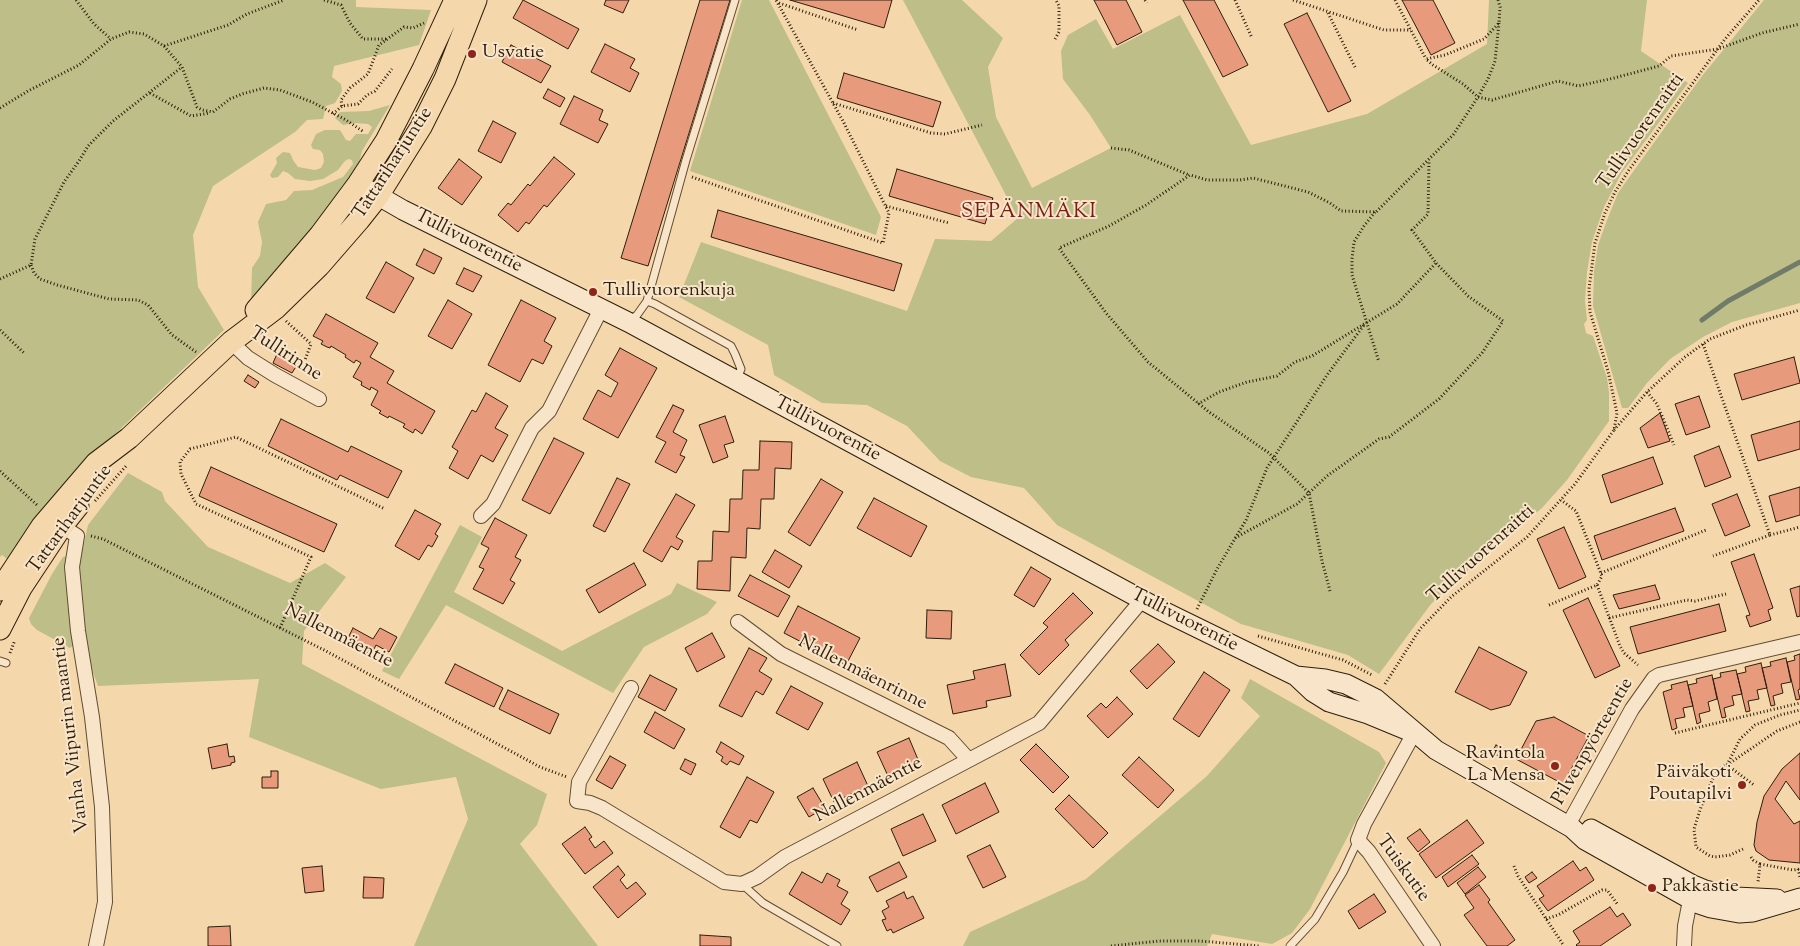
<!DOCTYPE html>
<meta charset="utf-8">
<style>
body{margin:0}
canvas{display:block;background:#f5d7ac}
</style>
<canvas width="1800" height="946"></canvas>
<script>
const g = document.querySelector('canvas').getContext('2d');
g.lineJoin = 'round';
function fillPath(path, color) {
  g.fillStyle = color;
  g.fill(path, 'evenodd');
}
function poly(rows) {
  const path = new Path2D();
  for (const r of rows) {
    path.moveTo(r[0], r[1]);
    for (let i = 2; i < r.length; i += 2) path.lineTo(r[i], r[i + 1]);
  }
  return path;
}
function stroke(path, color, width, dash) {
  g.strokeStyle = color;
  g.lineWidth = width;
  g.lineCap = dash ? 'butt' : 'round';
  g.setLineDash(dash || []);
  g.stroke(path);
}
function write(font, color, halo, rows, align = 'center') {
  g.font = font + ' "Sorts Mill Goudy",serif';
  g.lineWidth = 4;
  g.setLineDash([]);
  g.textBaseline = 'middle';
  g.strokeStyle = halo;
  g.fillStyle = color;
  for (const [text, x, y, turn = 0] of rows) {
    g.save();
    g.translate(x, y);
    g.rotate((+turn || 0) * Math.PI / 180);
    g.textAlign = isNaN(turn) ? turn : align;
    if (halo) g.strokeText(text, 0, 0);
    g.fillText(text, 0, 0);
    g.restore();
  }
}
const green = poly([
 [0,0,356,0,356,7,431,10,419,45,334,66,332,77,341,84,342,91,335,103,326,106,323,119,307,120,295,132,213,186,193,235,198,287,224,330,116,433,12,563,2,555,0,557],
 [742,0,769,0,881,217,876,235,690,171],
 [903,0,962,0,1003,38,988,67,996,117,1032,188,1111,148,1090,115,1063,79,1061,51,1068,35,1096,19,1113,49,1180,15,1251,145,1367,114,1487,44,1489,0,1647,0,1641,51,1688,83,1621,174,1604,207,1592,242,1587,272,1585,301,1587,320,1584,324,1586,333,1593,336,1607,378,1609,393,1609,421,1567,480,1542,508,1487,553,1431,604,1379,674,1348,655,1241,624,1057,525,1024,488,971,477,940,461,907,426,867,405,822,403,774,375,768,345,679,297,701,242,907,311,935,239,991,241,1018,218],
 [1764,0,1800,0,1800,303,1732,322,1703,337,1670,359,1647,383,1628,408,1622,408,1593,306,1594,272,1598,245,1607,220,1618,193,1635,169,1702,76],
 [390,105,362,151,355,178,251,304,252,268,260,256,262,242,258,222,266,204,286,200,294,191,312,190,343,177,353,164,352,160,348,159,344,162,338,170,323,179,310,181,295,179,288,173,283,171,278,177,272,178,270,175,277,163,276,158,283,152,290,153,293,160,298,167,315,170,321,168,324,162,323,154,320,150,313,149,311,145,316,134,325,130,340,130,346,140,350,141,356,134,368,134,372,127,368,124,355,123,343,125,335,118,340,112,369,111],
 [128,473,162,492,165,501,208,547,290,583,325,563,346,577,304,631,302,664,547,794,537,825,520,844,598,946,414,946,468,819,456,777,381,789,249,737,259,679,98,686,87,656,77,573,88,525],
 [460,525,482,537,454,592,562,651,671,594,677,583,717,602,707,614,644,647,613,693,446,605,399,679,382,671],
 [66,556,68,558,74,645,70,648,37,630,31,624,29,618,52,574,63,557],
 [1250,679,1379,752,1386,763,1310,909,1292,933,1272,944,1212,934,1207,946,963,946,970,932,1086,879,1207,776,1260,716,1241,698]
]);
const stream = poly([
 [1702,320,1728,301,1800,262]
]);
const building = poly([
 [523,0,579,29,568,49,513,18,523,0],
 [606,0,629,0,623,13,604,5,606,0],
 [700,0,730,0,648,266,621,258,700,0],
 [790,0,892,0,884,28,790,0],
 [1094,0,1126,0,1142,32,1117,45,1094,0],
 [1183,0,1214,0,1248,65,1223,77,1183,0],
 [1402,0,1433,0,1455,43,1431,55,1402,0],
 [1307,13,1351,101,1328,112,1284,24,1307,13],
 [605,44,635,59,630,68,639,73,630,92,591,72,605,44],
 [511,45,551,66,541,83,502,62,511,45],
 [844,73,941,102,933,127,837,98,844,73],
 [548,89,565,98,560,107,543,98,548,89],
 [574,96,603,110,599,120,608,124,598,143,560,124,574,96],
 [493,121,516,133,501,163,478,151,493,121],
 [554,157,575,174,547,207,544,205,529,224,526,222,518,232,498,215,508,203,511,205,528,184,530,186,554,157],
 [459,159,482,177,462,205,438,188,459,159],
 [897,169,993,198,985,224,889,196,897,169],
 [718,210,902,264,894,291,711,237,718,210],
 [424,249,442,258,434,274,416,265,424,249],
 [386,262,414,278,394,313,366,298,386,262],
 [464,268,482,276,473,292,456,284,464,268],
 [448,300,472,314,452,349,428,336,448,300],
 [521,300,556,318,544,341,552,346,543,364,532,359,520,382,488,365,521,300],
 [326,314,378,343,370,357,394,371,387,383,435,411,422,434,415,429,413,433,403,427,405,424,389,416,388,418,379,413,381,411,371,405,378,391,371,387,370,390,361,385,362,382,353,377,361,363,356,360,354,363,345,357,346,355,331,346,330,348,327,347,321,344,323,341,313,336,326,314],
 [620,348,657,368,618,438,583,419,598,390,611,397,618,383,605,375,620,348],
 [277,354,297,365,292,373,273,363,277,354],
 [1794,357,1800,383,1742,400,1734,374,1794,357],
 [248,375,259,382,255,388,244,381,248,375],
 [486,393,508,406,495,428,508,435,493,462,481,455,468,479,449,468,458,451,452,447,472,410,476,412,486,393],
 [1699,396,1710,427,1686,435,1675,404,1699,396],
 [673,405,684,410,673,432,687,440,680,455,685,457,676,473,655,462,666,442,656,437,673,405],
 [1660,413,1670,441,1648,448,1640,428,1660,413],
 [725,416,734,442,724,445,728,457,713,463,699,425,725,416],
 [281,419,348,452,351,446,402,471,388,498,340,475,337,480,268,446,281,419],
 [1800,421,1800,449,1758,461,1751,435,1800,421],
 [554,438,584,453,550,514,522,500,554,438],
 [760,441,792,442,791,469,775,468,774,499,761,499,760,529,747,528,746,558,731,557,730,591,697,589,698,561,712,561,713,531,729,532,730,499,742,499,743,470,759,470,760,441],
 [1719,446,1731,477,1705,487,1694,456,1719,446],
 [1653,457,1663,484,1611,503,1602,475,1653,457],
 [211,467,337,524,324,552,199,496,211,467],
 [617,478,630,484,605,532,593,526,617,478],
 [821,479,843,492,810,546,788,532,821,479],
 [1800,487,1800,515,1776,522,1769,496,1800,487],
 [676,494,695,505,676,537,683,541,678,550,671,546,662,562,643,551,676,494],
 [1737,494,1750,526,1725,536,1712,504,1737,494],
 [874,498,927,526,911,557,857,528,874,498],
 [1675,508,1684,531,1602,560,1594,536,1675,508],
 [415,510,441,524,435,534,438,536,432,547,428,545,419,560,395,546,415,510],
 [495,518,527,535,515,557,521,560,510,580,515,583,503,604,473,589,484,569,479,567,489,548,481,544,495,518],
 [1564,527,1586,577,1559,589,1537,539,1564,527],
 [775,550,802,566,789,588,762,572,775,550],
 [1754,554,1773,608,1768,610,1771,620,1750,627,1746,616,1750,615,1731,562,1754,554],
 [634,563,646,585,599,613,586,590,634,563],
 [1031,567,1051,579,1034,607,1014,595,1031,567],
 [750,575,790,596,778,617,738,596,750,575],
 [1655,585,1660,599,1619,609,1613,595,1655,585],
 [1800,586,1800,616,1797,617,1790,589,1800,586],
 [1073,593,1093,613,1065,640,1069,645,1039,675,1020,655,1048,627,1043,623,1073,593],
 [1588,598,1620,666,1595,678,1563,610,1588,598],
 [1719,604,1726,631,1638,654,1630,627,1719,604],
 [798,606,860,638,846,665,784,633,798,606],
 [927,610,952,611,951,639,926,638,927,610],
 [353,628,373,639,380,628,397,637,389,652,376,645,371,655,346,642,353,628],
 [712,633,725,657,697,672,685,648,712,633],
 [1158,644,1175,662,1147,689,1130,671,1158,644],
 [1479,647,1527,672,1510,705,1491,710,1455,692,1479,647],
 [749,648,767,658,759,671,772,679,763,695,756,691,742,717,719,706,749,648],
 [1800,654,1800,689,1798,690,1800,699,1796,700,1787,662,1795,660,1794,656,1800,654],
 [1786,658,1791,682,1781,684,1783,693,1773,696,1775,705,1771,706,1762,668,1771,666,1770,662,1786,658],
 [1761,663,1767,688,1757,690,1759,699,1748,701,1750,711,1746,712,1737,674,1746,672,1745,667,1761,663],
 [455,664,503,688,494,707,445,683,455,664],
 [1005,664,1011,696,986,701,987,707,953,714,947,685,975,679,973,671,1005,664],
 [1736,670,1742,694,1732,696,1734,705,1724,708,1726,717,1722,718,1713,679,1721,677,1720,673,1736,670],
 [1204,672,1230,690,1199,737,1173,719,1204,672],
 [650,675,677,689,665,711,638,697,650,675],
 [1712,675,1717,699,1708,702,1710,711,1699,714,1701,722,1697,724,1688,685,1697,683,1696,679,1712,675],
 [1687,681,1693,706,1683,708,1685,717,1675,719,1677,728,1672,730,1663,692,1672,689,1671,685,1687,681],
 [791,686,823,703,808,730,776,713,791,686],
 [508,690,559,714,550,734,499,709,508,690],
 [1117,697,1133,714,1108,738,1087,716,1101,703,1106,708,1117,697],
 [655,712,685,729,674,749,644,732,655,712],
 [1554,717,1589,736,1563,784,1516,759,1536,721,1554,717],
 [909,738,919,762,888,776,877,752,909,738],
 [721,742,744,756,739,765,730,761,727,765,721,761,723,757,716,752,721,742],
 [227,744,229,757,234,756,235,762,231,763,231,765,212,769,208,748,227,744],
 [1036,744,1069,777,1053,793,1020,760,1036,744],
 [1496,745,1504,750,1500,757,1492,752,1496,745],
 [1800,753,1800,800,1786,781,1775,799,1794,824,1800,821,1800,863,1769,860,1756,851,1754,845,1757,822,1764,796,1782,769,1800,753],
 [610,756,626,765,612,789,596,780,610,756],
 [1139,757,1174,790,1158,808,1122,775,1139,757],
 [685,759,696,764,691,775,680,769,685,759],
 [857,762,868,786,834,802,823,779,857,762],
 [271,771,278,771,278,788,262,788,262,777,271,777,271,771],
 [747,777,774,792,757,823,750,820,740,838,720,827,747,777],
 [985,783,999,812,956,834,942,805,985,783],
 [813,788,825,808,809,817,797,797,813,788],
 [1069,795,1108,833,1093,848,1055,809,1069,795],
 [923,814,936,841,903,856,891,829,923,814],
 [1467,820,1484,843,1436,878,1419,854,1467,820],
 [585,827,592,837,589,839,595,848,604,841,613,853,585,874,562,844,585,827],
 [1420,829,1430,842,1418,852,1407,838,1420,829],
 [990,845,1006,877,983,888,967,856,990,845],
 [1472,855,1479,864,1448,887,1442,877,1472,855],
 [1573,861,1580,871,1586,867,1594,880,1548,911,1539,899,1544,896,1537,886,1573,861],
 [899,862,907,877,877,892,869,877,899,862],
 [322,866,324,891,305,893,302,868,322,866],
 [618,866,625,875,620,880,627,889,636,882,646,894,618,918,593,887,618,866],
 [1478,867,1486,877,1465,894,1457,883,1478,867],
 [802,872,822,883,827,873,840,880,837,886,848,892,841,904,850,910,841,925,789,894,802,872],
 [1532,872,1537,878,1529,883,1525,877,1532,872],
 [364,877,384,878,383,898,363,898,364,877],
 [1479,885,1490,900,1488,902,1515,940,1507,946,1487,946,1464,915,1474,908,1465,895,1479,885],
 [904,892,907,899,913,896,924,918,893,933,891,929,887,931,882,920,886,919,882,911,889,907,886,901,904,892],
 [1374,894,1386,912,1359,929,1348,911,1374,894],
 [1610,907,1617,917,1623,913,1631,925,1600,946,1577,946,1576,945,1580,942,1573,931,1610,907],
 [230,926,231,946,208,946,208,927,230,926],
 [700,935,731,937,731,946,700,946,700,935]
]);
const path = poly([
 [76,0,94,24,111,39],
 [324,0,341,5,350,23,363,39,386,39],
 [1145,0,1147,3],
 [1235,0,1252,38],
 [1293,0,1384,30,1411,30],
 [1395,0,1426,59],
 [1498,0,1500,7,1499,23,1484,39,1445,55,1426,59,1433,65,1463,84,1478,97,1492,100,1558,81,1578,86,1614,78,1659,66,1671,56,1718,49,1762,33,1800,24],
 [779,3,858,30],
 [1328,13,1356,69],
 [1055,39,1059,32,1059,6,1056,0],
 [164,46,228,25,247,14,284,0],
 [150,93,191,116,210,113],
 [833,103,931,133,945,134,982,125],
 [342,106,341,100,350,88,368,74,379,45,404,27,413,28,424,23],
 [0,108,28,91,79,65,111,39,129,32,144,34,164,46,182,67,197,107,202,110,213,112,230,99,242,94,264,88,280,90,312,102,346,120,364,132],
 [333,114,342,106,358,104,367,95,375,91,392,69],
 [1111,148,1129,150,1189,175],
 [692,177,883,243,889,213,844,123,776,0],
 [886,206,949,223],
 [1375,212,1364,226,1354,242,1352,259,1352,275,1379,362],
 [31,265,34,273,40,279,57,285,109,299,138,300,148,305,172,335,196,352],
 [0,279,31,265,35,239,64,182,79,161,88,146,113,121,182,67],
 [286,321,311,344,305,360],
 [0,330,24,353],
 [1703,344,1770,535,1713,556],
 [1647,392,1657,404,1674,445],
 [1198,404,1219,392,1247,382,1277,376,1295,362,1312,356,1397,304,1436,263,1412,230,1428,214,1429,161],
 [1614,430,1647,392,1685,357,1710,339,1746,325,1800,310],
 [0,471,37,505],
 [95,501,127,465],
 [1770,535,1800,527],
 [91,536,103,539,326,651,540,767,567,777],
 [1235,538,1297,504,1327,476,1379,439,1389,437,1439,399,1482,353,1503,321,1468,296,1436,263],
 [1601,573,1706,530],
 [1597,585,1620,646,1624,653,1638,665],
 [1330,591,1322,561,1309,493,1269,453,1209,412,1148,362,1106,313,1059,248,1109,226,1146,205,1190,175,1207,180,1240,180,1253,178,1308,192,1330,203,1341,211,1376,212,1453,135,1478,97,1488,79,1495,61,1499,23],
 [1549,605,1597,585,1602,576,1576,511,1561,500],
 [1197,609,1217,569,1246,520,1267,468,1327,375,1364,325],
 [1609,618,1687,600,1695,601,1726,594],
 [280,628,311,557,196,504,181,474,180,462,190,449,236,437,385,509],
 [1258,636,1343,660,1372,675],
 [10,653,15,640],
 [1385,684,1420,629,1451,597,1527,537,1575,484,1614,430,1617,413,1608,371,1590,312,1589,289,1595,243,1605,213,1615,192,1629,170,1725,39,1759,0],
 [1675,733,1800,703],
 [1727,765,1740,739,1755,725,1780,715,1800,710],
 [1727,765,1754,785],
 [1743,849,1730,855,1715,857,1710,856,1696,847,1694,829,1701,807,1713,778,1722,767,1727,765,1777,731,1800,722],
 [1751,857,1753,860,1760,864,1758,882],
 [1760,864,1793,870,1800,869],
 [1514,866,1518,876,1564,946],
 [1798,869,1800,877],
 [1546,919,1558,915,1602,890,1607,890,1610,894,1618,905],
 [1111,946,1159,941,1200,941,1259,946]
]);
const lane = poly([
 [647,301,655,304,731,346,735,354,741,369,736,381],
 [630,320,637,315,647,301,686,160,735,0],
 [0,661,6,663],
 [742,884,763,903,837,946],
 [1290,946,1315,919,1343,872,1358,840]
]);
const street = poly([
 [231,342,248,358,275,375,319,399],
 [481,516,493,504,532,428,549,411,601,309],
 [62,526,77,536,72,567,78,631,92,717,102,807,105,902,96,946],
 [738,622,781,654,949,738,968,759],
 [631,688,579,782,577,801,590,803,602,808,724,882,742,884,757,877,785,857,1039,723,1142,600],
 [1414,733,1364,824,1358,840,1369,852,1433,946],
 [1568,825,1632,709,1654,678,1659,675,1800,642],
 [1684,946,1685,926,1692,890]
]);
const secondary = poly([
 [358,184,403,210,628,322,1161,610,1296,676,1313,692,1329,702,1368,714,1414,733],
 [1296,676,1325,679,1346,684,1376,699,1436,750,1572,828,1585,840,1699,904,1711,908,1739,913,1753,912,1800,898],
 [1591,829,1693,885,1705,890,1736,897,1777,899]
]);
const primary = poly([
 [256,310,320,235,358,184,386,141,423,69,455,0],
 [0,590,42,526,96,463,129,438,231,342,276,308,319,266,359,220,378,196,421,127,445,79,476,0],
 [0,629,21,588,62,526,78,506]
]);
const markers = [
 [472,54,5,"#8f2418"],
 [593,292,5,"#8f2418"],
 [1555,766,5,"#8f2418"],
 [1742,785,5,"#8f2418"],
 [1652,888,5,"#8f2418"]
];
const poiNames = [
 ["Usvatie",482,54],
 ["Tullivuorenkuja",603,292],
 ["Ravintola",1545,755,"right"],
 ["La Mensa",1545,777,"right"],
 ["Päiväkoti",1732,774,"right"],
 ["Poutapilvi",1732,796,"right"],
 ["Pakkastie",1662,888]
];
const streetNames = [
 ["Tullivuorenraitti",1642,132,-55],
 ["Tattariharjuntie",394,164,-57],
 ["Tullivuorentie",468,242,27],
 ["Tullirinne",285,355,33],
 ["Tullivuorentie",827,430,28],
 ["Tattariharjuntie",71,520,-54],
 ["Tullivuorenraitti",1482,555,-42],
 ["Tullivuorentie",1184,621,27],
 ["Nallenmäentie",338,637,27],
 ["Nallenmäenrinne",862,674,27],
 ["Vanha Viipurin maantie",72,735,-97],
 ["Pilvenpyörteentie",1594,742,-60],
 ["Nallenmäentie",869,791,-28],
 ["Tuiskutie",1402,869,54]
];
const quarterNames = [
 ["SEPÄNMÄKI",1029,213]
];
fillPath(green, '#bdbe88');
stroke(stream, '#707c69', 5);
fillPath(building, '#e89a7d');
stroke(building, '#2e1f0b', 1);
stroke(lane, '#604d33', 9);
stroke(street, '#604d33', 16);
stroke(secondary, '#2e1f0b', 21);
stroke(primary, '#2e1f0b', 23);
stroke(path, '#2e1f0b', 3, [1, 2.5]);
stroke(lane, '#f8e5c9', 7);
stroke(street, '#f8e5c9', 14);
stroke(secondary, '#f8e5c9', 19);
stroke(primary, '#f5d7ac', 21);
for (const [x, y, r, color] of markers) {
  const dot = new Path2D();
  dot.arc(x, y, r, 0, 2 * Math.PI);
  g.fillStyle = color;
  g.fill(dot);
  stroke(dot, '#f8e5c9', 2);
}
write('19px', '#2e1f0b', '#f8e5c9', poiNames, 'left');
write('19px', '#2e1f0b', '#f8e5c9', streetNames);
g.letterSpacing = '1px';
write('21px', '#7a1f14', '#f8e5c9', quarterNames);
g.letterSpacing = '0px';
</script>
